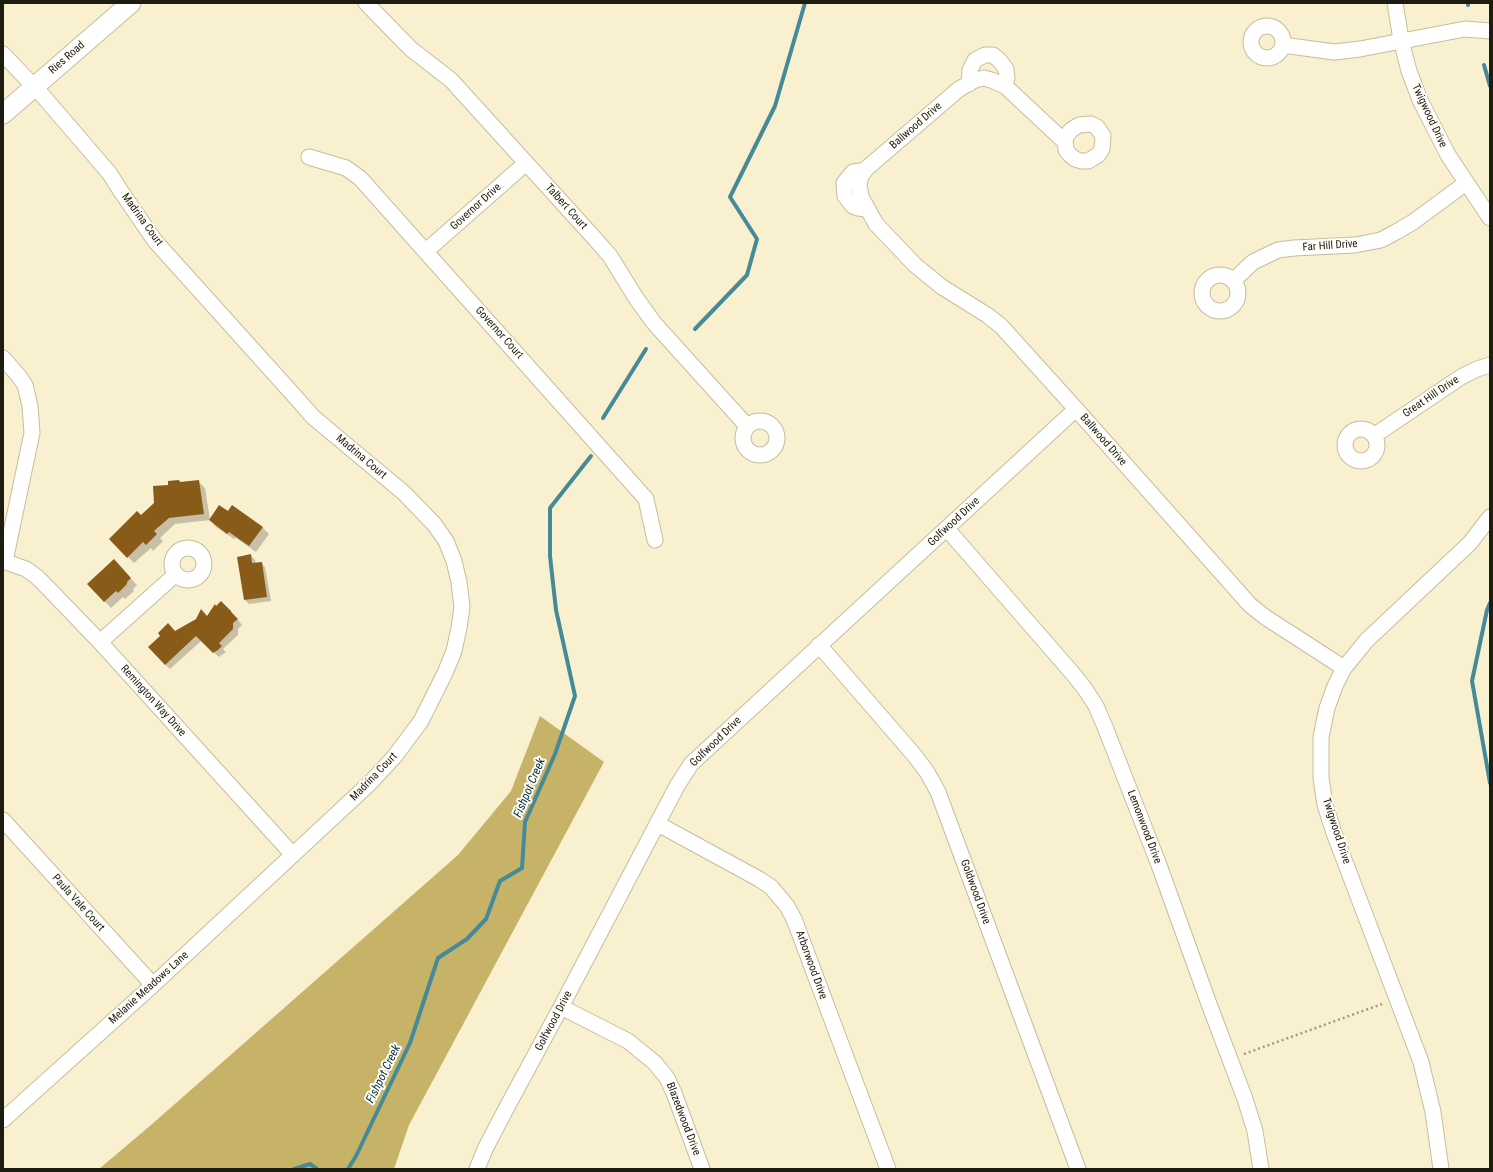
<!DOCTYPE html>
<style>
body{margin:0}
#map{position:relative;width:1493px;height:1172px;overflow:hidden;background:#f9f0d0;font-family:"Roboto Condensed",sans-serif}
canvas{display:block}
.frame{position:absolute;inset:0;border:4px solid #1e1b10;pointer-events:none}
</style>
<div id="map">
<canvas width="1493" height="1172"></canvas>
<div class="frame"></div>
</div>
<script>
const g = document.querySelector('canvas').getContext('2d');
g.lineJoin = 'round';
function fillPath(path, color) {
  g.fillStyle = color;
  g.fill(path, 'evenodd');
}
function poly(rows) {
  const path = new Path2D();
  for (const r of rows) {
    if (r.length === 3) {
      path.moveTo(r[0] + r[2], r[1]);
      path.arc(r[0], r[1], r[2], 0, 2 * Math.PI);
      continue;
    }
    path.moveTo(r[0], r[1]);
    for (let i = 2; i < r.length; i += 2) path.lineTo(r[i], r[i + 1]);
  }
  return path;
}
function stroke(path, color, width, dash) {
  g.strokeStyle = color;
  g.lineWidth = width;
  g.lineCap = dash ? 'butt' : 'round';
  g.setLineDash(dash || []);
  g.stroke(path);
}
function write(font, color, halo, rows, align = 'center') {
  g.font = font + ' "Roboto Condensed",sans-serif';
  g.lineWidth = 4;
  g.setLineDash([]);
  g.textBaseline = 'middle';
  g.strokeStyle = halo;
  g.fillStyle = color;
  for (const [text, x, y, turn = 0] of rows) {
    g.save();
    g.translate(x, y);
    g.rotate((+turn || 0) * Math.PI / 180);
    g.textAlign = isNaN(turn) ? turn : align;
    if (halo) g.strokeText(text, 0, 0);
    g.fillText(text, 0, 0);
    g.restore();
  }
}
const forest = poly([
 [540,716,604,762,409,1125,394,1169,99,1169,151,1125,458,855,511,791]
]);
const shadow = poly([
 [179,481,182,483,198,481,205,488,210,520,228,512,262,527,269,534,256,552,236,538,234,539,216,527,210,520,175,524,160,538,163,541,153,551,151,548,134,563,128,557,141,516,155,504,169,486],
 [251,556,255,560,256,564,261,563,265,567,271,601,249,604,245,600,238,557],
 [120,567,137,585,133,589,134,591,125,599,123,597,111,608,88,584],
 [216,607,231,611,242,625,238,629,238,635,223,649,226,652,219,657,201,641,170,669,165,664,175,632,207,617]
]);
const stream = poly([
 [1468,3,1468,5],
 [1484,65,1490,86],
 [695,329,747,275,757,239,730,197,775,106,805,3],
 [603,418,646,349],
 [1490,603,1487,610,1472,681,1490,783],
 [294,1169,310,1164,317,1169],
 [348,1169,356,1156,410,1043,438,958,467,939,486,919,500,881,522,868,525,822,555,754,575,696,556,610,550,556,550,508,591,456]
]);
const building = poly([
 [179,480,180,482,199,480,204,514,169,518,154,531,157,534,146,545,143,542,127,558,109,539,137,511,141,515,154,503,153,486,168,485,168,481],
 [219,505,228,511,232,505,263,527,249,546,229,532,227,534,209,520],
 [251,554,252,563,262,562,267,597,244,600,237,557],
 [114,559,131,578,127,582,127,584,118,593,116,591,104,602,87,584],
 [221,601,231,611,231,612,238,619,233,623,233,629,219,643,222,646,218,650,213,653,196,636,165,665,148,647,160,636,158,633,168,623,175,631,196,619,201,609,207,616,215,604,216,606]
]);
const path = poly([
 [1244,1054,1382,1004]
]);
const minor = poly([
 [366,3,411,49,451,80,596,240,610,256,636,298,654,323,747,426],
 [1395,3,1401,40,1409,71,1420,100,1448,155,1490,218],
 [1267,42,16],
 [1283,45,1334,52,1360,49,1465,29,1490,31],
 [3,54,43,96,110,174,120,190,155,241,299,401,313,417,404,493,434,524,446,541,454,561,459,582,462,607,459,628,454,651,445,673,421,721,395,756,370,783,153,985,3,1120],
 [969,84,970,70,975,60,985,55,993,55,1000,61,1006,69,1007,78,1005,86],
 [1091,124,1097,127,1103,136,1102,149,1098,155,1088,161,1081,161,1075,159,1070,155,1066,150,1065,138,1071,130,1079,125,1091,124],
 [1065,142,1005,86,991,80,984,78,975,80,959,89,867,168,861,176,859,184,861,197,876,224,915,265,942,287,987,315,1001,326,1076,409,1250,605,1265,617,1344,668],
 [309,157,346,168,360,178,646,499,655,540],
 [865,171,860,171,853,172,844,183,845,196,853,206,858,208,866,209],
 [426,251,526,163],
 [1220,293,18],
 [1234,280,1253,262,1278,250,1294,248,1355,245,1381,240,1396,232,1413,222,1466,183],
 [3,358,18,375,25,385,30,406,32,433,5,561],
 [760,438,17],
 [1361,445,16],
 [1375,435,1461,377,1477,369,1490,365],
 [947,529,1074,675,1085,689,1096,706,1105,727,1159,865,1209,1004,1245,1099,1255,1131,1261,1169],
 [188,564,16],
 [3,561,26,569,37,577,48,588,100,642,293,855],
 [100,642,176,574],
 [819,645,915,756,927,772,938,792,1078,1169],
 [3,820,153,985],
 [658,824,759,879,771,887,787,906,794,919,888,1169],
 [561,1007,628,1041,655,1063,667,1078,674,1093,702,1169],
 [477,1169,485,1149,507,1107,561,1007,677,786,691,764,1076,409],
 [1441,1169,1433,1112,1421,1062,1334,833,1325,805,1321,778,1321,737,1327,708,1335,686,1344,668,1367,640,1470,543,1490,517]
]);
const tertiary = poly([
 [3,114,131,3]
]);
const streetNames = [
 ["Ries Road",67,58,-41],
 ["Twigwood Drive",1429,116,65],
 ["Ballwood Drive",916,126,-41],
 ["Governor Drive",476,207,-42],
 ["Talbert Court",566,207,48],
 ["Madrina Court",142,220,54],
 ["Far Hill Drive",1330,246,-4],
 ["Governor Court",499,333,48],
 ["Great Hill Drive",1431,397,-34],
 ["Ballwood Drive",1103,440,49],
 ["Madrina Court",361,457,40],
 ["Golfwood Drive",954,522,-43],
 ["Remington Way Drive",153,701,48],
 ["Golfwood Drive",716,742,-44],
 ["Madrina Court",374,777,-46],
 ["Lemonwood Drive",1144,827,69],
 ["Twigwood Drive",1336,831,72],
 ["Goldwood Drive",975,892,70],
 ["Paula Vale Court",78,903,48],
 ["Arborwood Drive",811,965,70],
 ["Melanie Meadows Lane",149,988,-42],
 ["Golfwood Drive",554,1021,-62],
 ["Blazedwood Drive",683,1119,69]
];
const waterNames = [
 ["Fishpot Creek",530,788,-67],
 ["Fishpot Creek",384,1074,-64]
];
fillPath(forest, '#c7b368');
fillPath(shadow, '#0003');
stroke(stream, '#468a98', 4);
fillPath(building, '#885c18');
stroke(minor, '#c5bd9e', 17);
stroke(tertiary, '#c5bd9e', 21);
stroke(path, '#a09982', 2.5, [2, 3]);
stroke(minor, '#fff', 15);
stroke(tertiary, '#fff', 19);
write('11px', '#1e1b10', '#fffdf7', streetNames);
write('italic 12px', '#00303b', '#fffdf7', waterNames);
</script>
